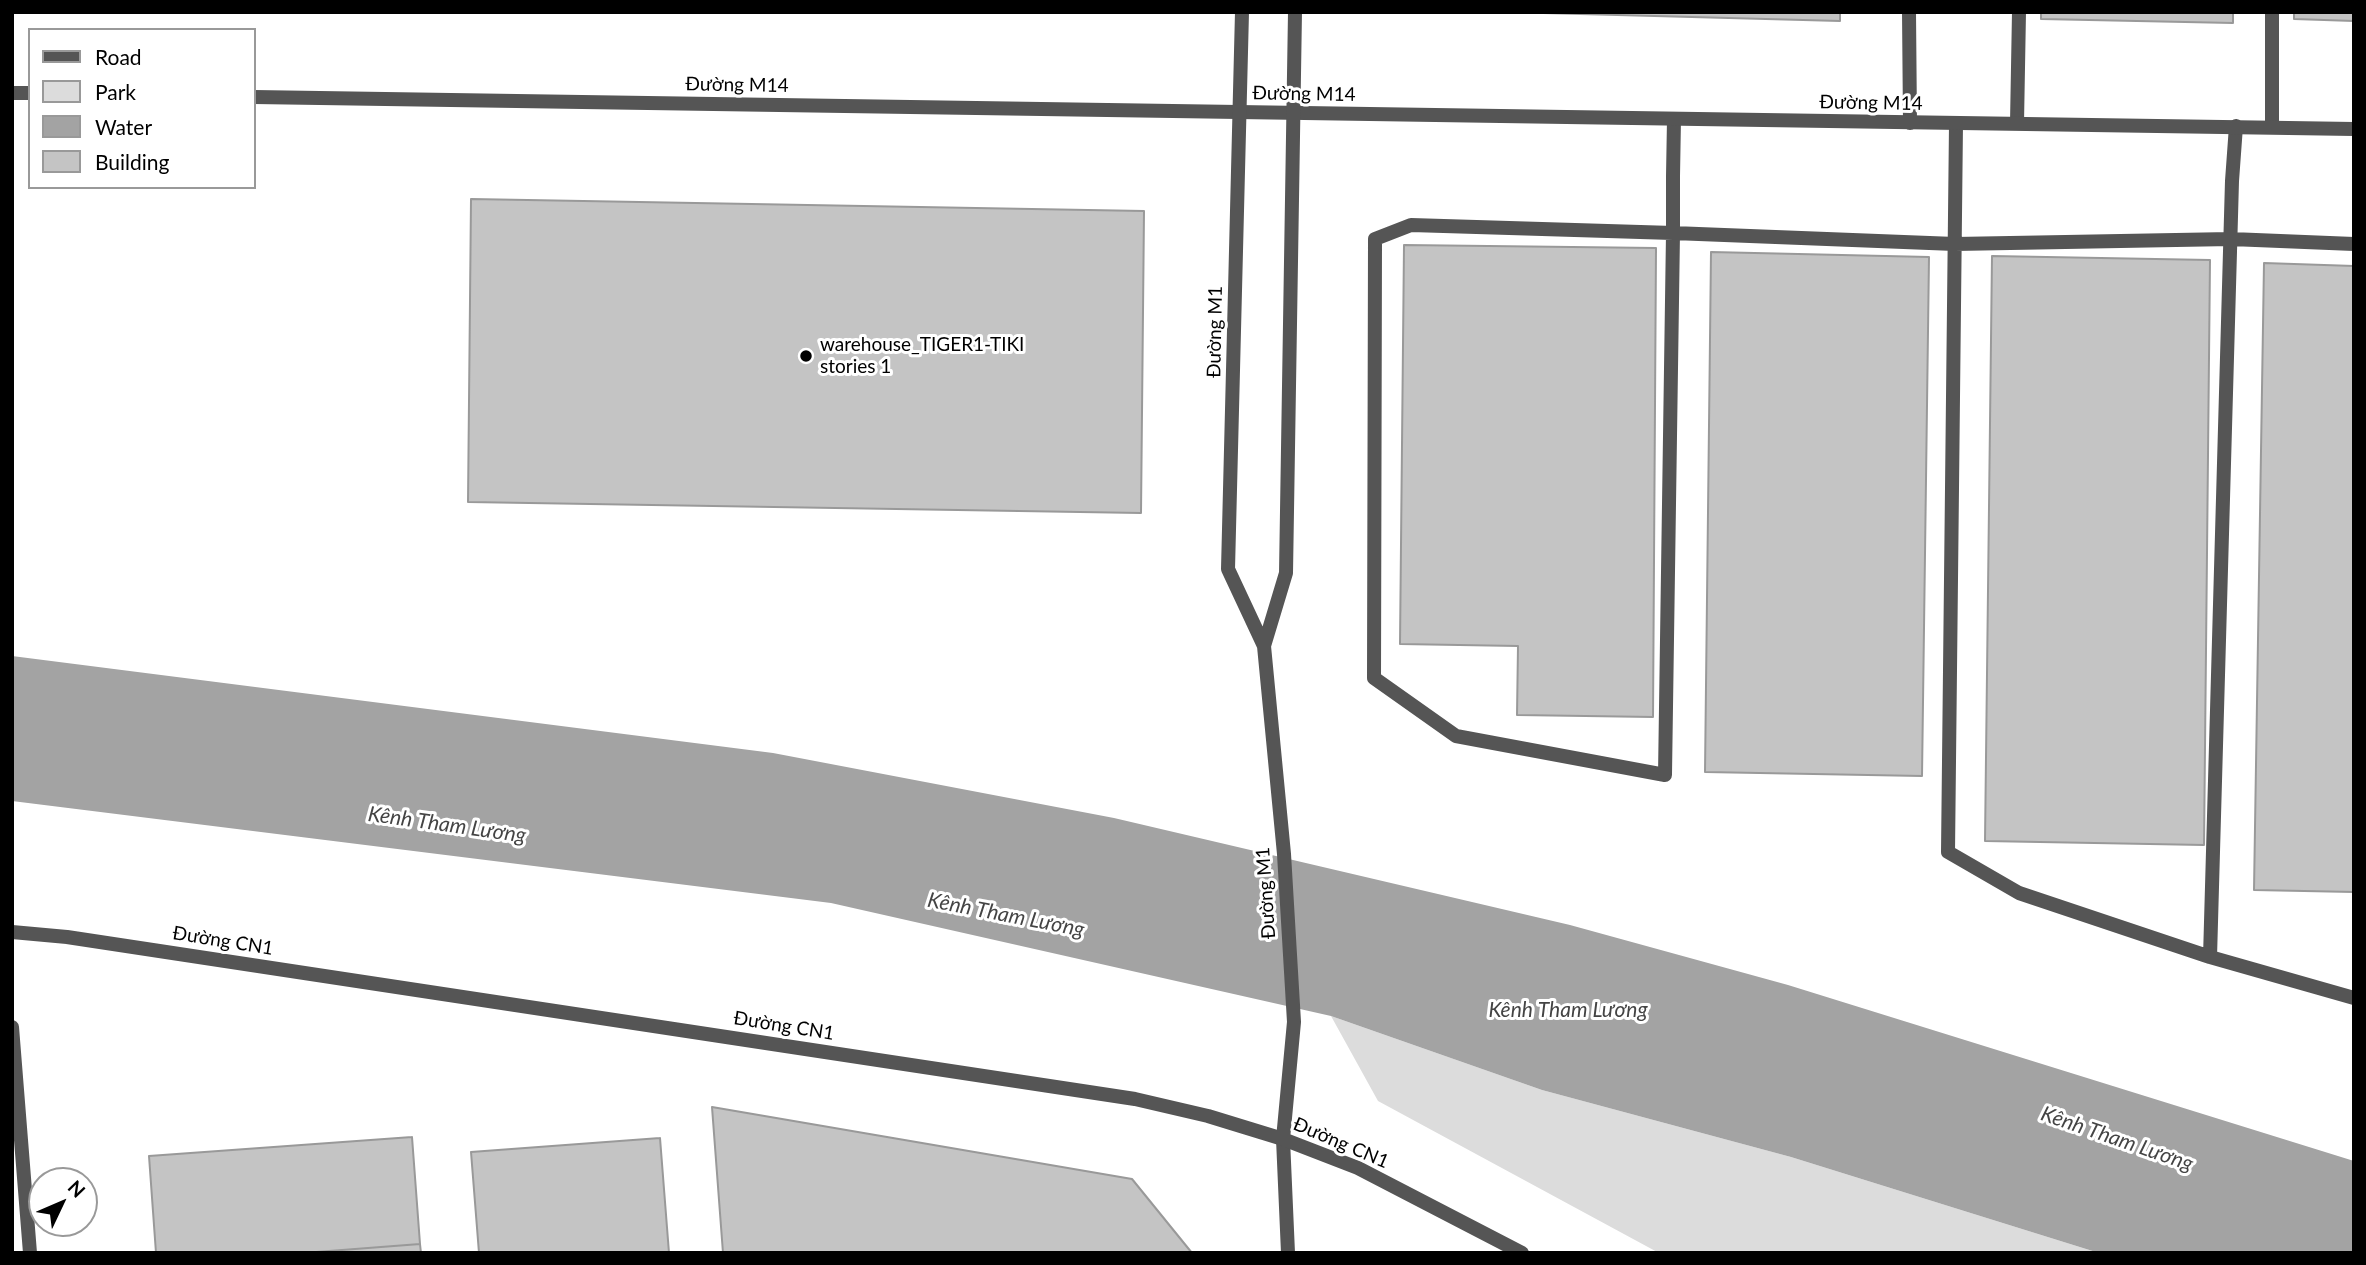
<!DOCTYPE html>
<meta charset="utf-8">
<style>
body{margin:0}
#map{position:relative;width:2366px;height:1265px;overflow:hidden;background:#fff;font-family:Lato,sans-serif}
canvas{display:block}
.frame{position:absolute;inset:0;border:14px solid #000;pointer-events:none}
.legend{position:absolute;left:28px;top:28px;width:228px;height:161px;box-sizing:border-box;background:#fff;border:2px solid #999;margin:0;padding:9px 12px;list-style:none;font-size:21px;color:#000}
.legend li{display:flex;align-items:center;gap:14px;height:35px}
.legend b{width:35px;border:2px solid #999}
.north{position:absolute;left:28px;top:1167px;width:70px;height:70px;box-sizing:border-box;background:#fff;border:2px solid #999;border-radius:50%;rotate:46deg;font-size:19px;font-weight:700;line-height:28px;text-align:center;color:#000}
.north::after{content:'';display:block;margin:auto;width:24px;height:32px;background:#000;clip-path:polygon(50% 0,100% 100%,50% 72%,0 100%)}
</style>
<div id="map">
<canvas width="2366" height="1265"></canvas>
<div class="frame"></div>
<ul class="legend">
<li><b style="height:9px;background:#555"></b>Road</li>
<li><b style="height:19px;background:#dcdcdc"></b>Park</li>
<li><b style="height:19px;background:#a3a3a3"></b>Water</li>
<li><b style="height:19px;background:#c4c4c4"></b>Building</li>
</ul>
<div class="north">N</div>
</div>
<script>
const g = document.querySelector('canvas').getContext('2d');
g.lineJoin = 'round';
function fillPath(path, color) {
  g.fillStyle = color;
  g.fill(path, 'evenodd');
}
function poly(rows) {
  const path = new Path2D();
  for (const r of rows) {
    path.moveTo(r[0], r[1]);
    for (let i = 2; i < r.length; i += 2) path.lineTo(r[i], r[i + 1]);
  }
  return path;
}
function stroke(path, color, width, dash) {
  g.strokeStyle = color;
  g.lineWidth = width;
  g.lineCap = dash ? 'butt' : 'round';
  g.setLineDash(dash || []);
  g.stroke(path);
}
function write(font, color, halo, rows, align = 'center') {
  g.font = font + ' Lato,sans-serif';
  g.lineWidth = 6;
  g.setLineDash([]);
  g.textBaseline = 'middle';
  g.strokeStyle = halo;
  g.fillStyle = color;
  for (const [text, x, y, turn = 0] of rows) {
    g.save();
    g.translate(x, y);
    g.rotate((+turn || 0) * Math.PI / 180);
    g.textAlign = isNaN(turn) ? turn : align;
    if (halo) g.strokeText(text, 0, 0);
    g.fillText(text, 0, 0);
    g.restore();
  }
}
const green = poly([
 [1331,1016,1542,1090,1791,1157,2099,1253,1659,1253,1378,1101]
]);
const water = poly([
 [12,656,773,753,1114,818,1570,925,1788,985,2354,1161,2354,1253,2099,1253,1791,1157,1542,1090,1331,1016,831,903,12,801]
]);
const building = poly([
 [1506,12,1840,12,1840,21,1506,12],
 [2041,12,2233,12,2233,23,2041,19,2041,12],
 [2294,12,2354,12,2354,21,2294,19,2294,12],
 [471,199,1144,211,1141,513,468,502,471,199],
 [1404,245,1656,248,1653,717,1517,715,1518,646,1400,644,1404,245],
 [1711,252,1929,257,1922,776,1705,772,1711,252],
 [1992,256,2210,260,2204,845,1985,841,1992,256],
 [2264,263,2354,266,2354,892,2254,890,2264,263],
 [712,1107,1132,1179,1192,1253,723,1253,712,1107],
 [412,1137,420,1244,303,1253,156,1253,149,1156,412,1137],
 [660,1138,669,1253,479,1253,471,1152,660,1138],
 [420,1244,421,1253,303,1253,420,1244]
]);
const service = poly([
 [1909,12,1910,123],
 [1674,119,1673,176,1673,233,1665,775,1456,736,1374,678,1375,239,1411,225,1673,233,1955,244,2231,239,2354,244],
 [2017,123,2019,12],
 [1956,124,1948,852,2019,893,2210,957,2354,998],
 [2272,127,2272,12],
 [2210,957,2232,181,2236,126]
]);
const minor = poly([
 [12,93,30,93],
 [254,97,2354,129],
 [12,1027,30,1253],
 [1283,1139,1288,1253]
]);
const tertiary = poly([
 [1242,12,1228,569,1264,646,1284,854,1294,1022,1283,1139],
 [1264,646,1286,573,1295,12],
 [12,932,67,937,1135,1099,1208,1116,1283,1139,1358,1168,1522,1253]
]);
const markers = [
 [806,356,7,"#000"]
];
const streetNames = [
 ["Đường M14",737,85,1],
 ["Đường M14",1304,94,1],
 ["Đường M14",1871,103,1],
 ["Đường M1",1215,332,-89],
 ["Đường M1",1266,893,-94],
 ["Đường CN1",223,941,9],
 ["Đường CN1",784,1026,9],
 ["Đường CN1",1341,1143,23]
];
const poiNames = [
 ["warehouse_TIGER1-TIKI",820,345],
 ["stories 1",820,367]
];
const waterNames = [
 ["Kênh Tham Lương",447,825,8],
 ["Kênh Tham Lương",1006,915,11],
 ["Kênh Tham Lương",1568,1010],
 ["Kênh Tham Lương",2117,1139,19]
];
fillPath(green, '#dcdcdc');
fillPath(water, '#a3a3a3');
fillPath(building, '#c4c4c4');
stroke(building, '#999', 2);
stroke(service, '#555', 14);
stroke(minor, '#555', 14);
stroke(tertiary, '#555', 14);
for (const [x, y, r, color] of markers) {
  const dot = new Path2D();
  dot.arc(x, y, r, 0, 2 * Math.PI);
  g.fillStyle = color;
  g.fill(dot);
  stroke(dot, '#fff', 2.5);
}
write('19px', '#000', '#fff', streetNames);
write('19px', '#000', '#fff', poiNames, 'left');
write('italic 21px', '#444', '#fff', waterNames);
</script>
